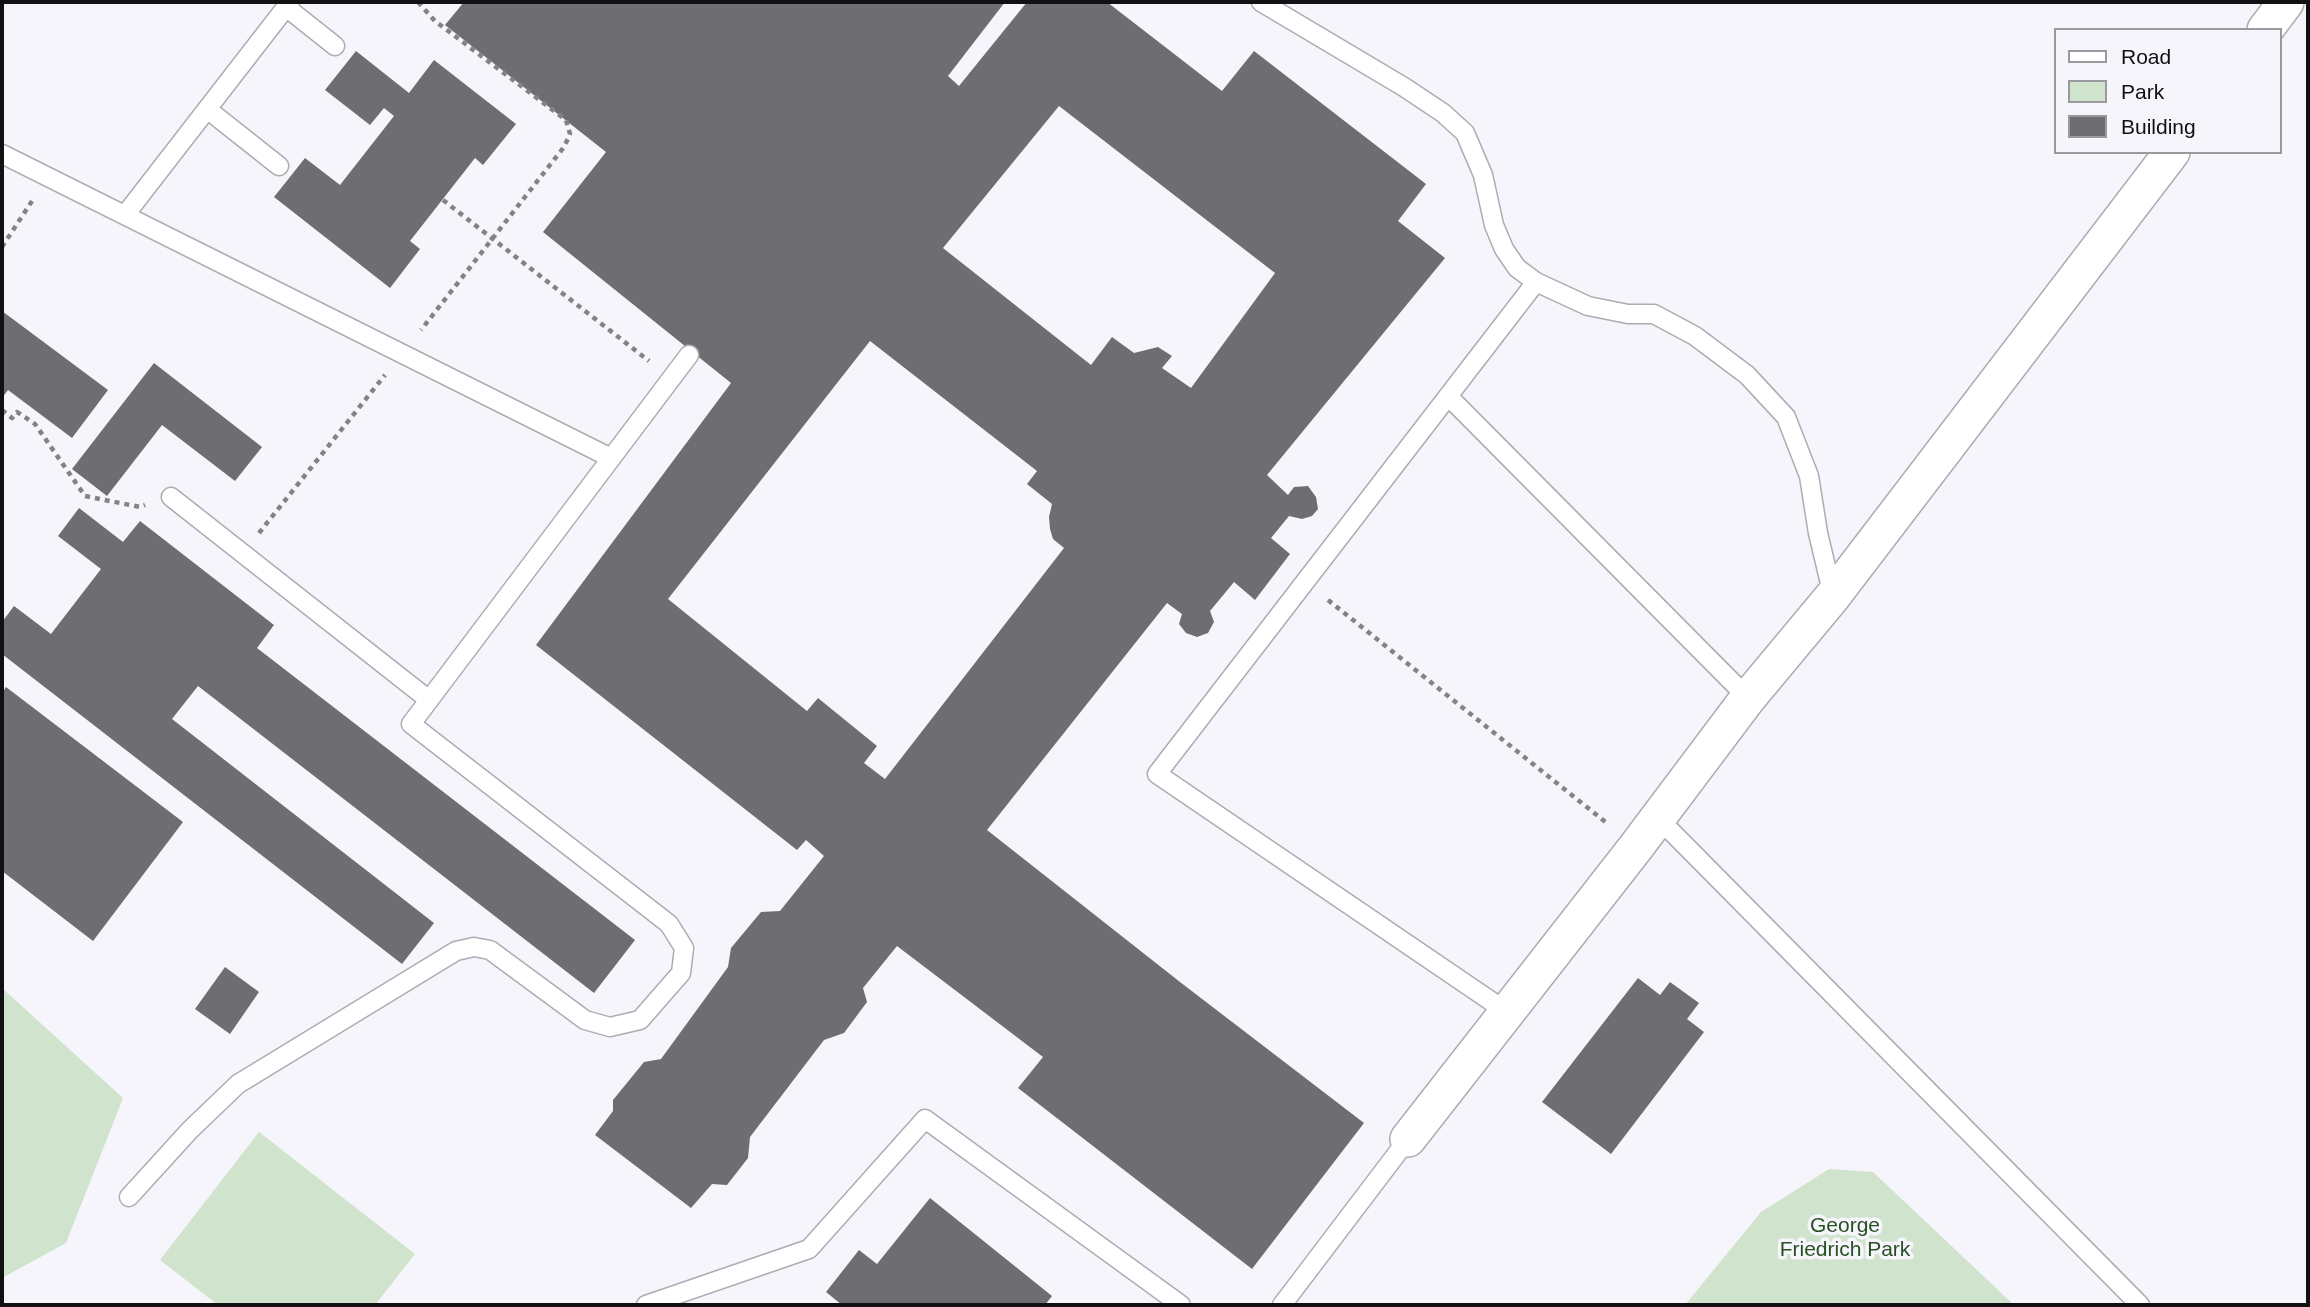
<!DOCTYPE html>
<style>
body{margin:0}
#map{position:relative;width:2310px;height:1307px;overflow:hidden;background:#f5f5fb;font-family:Arial,sans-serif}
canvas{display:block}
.frame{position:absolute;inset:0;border:4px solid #111113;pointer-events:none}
.legend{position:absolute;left:2054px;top:28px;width:228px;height:126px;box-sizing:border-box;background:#f5f5fb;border:2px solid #9a9a9e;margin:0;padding:9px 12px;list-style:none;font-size:21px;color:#111113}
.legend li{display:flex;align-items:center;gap:14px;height:35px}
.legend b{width:35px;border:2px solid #9a9a9e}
</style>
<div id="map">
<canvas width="2310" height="1307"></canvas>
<div class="frame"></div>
<ul class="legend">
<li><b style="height:9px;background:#fff"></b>Road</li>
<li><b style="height:19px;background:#d0e3cd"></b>Park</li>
<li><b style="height:19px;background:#6e6d72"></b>Building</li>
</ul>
</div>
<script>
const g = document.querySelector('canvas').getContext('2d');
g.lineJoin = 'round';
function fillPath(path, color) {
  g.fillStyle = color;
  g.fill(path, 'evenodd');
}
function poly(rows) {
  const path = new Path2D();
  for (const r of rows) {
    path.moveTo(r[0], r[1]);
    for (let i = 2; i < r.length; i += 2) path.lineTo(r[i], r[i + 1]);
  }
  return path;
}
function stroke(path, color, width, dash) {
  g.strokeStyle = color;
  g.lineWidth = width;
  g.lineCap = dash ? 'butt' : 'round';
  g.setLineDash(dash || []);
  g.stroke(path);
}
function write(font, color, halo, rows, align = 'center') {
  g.font = font + ' Arial,sans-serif';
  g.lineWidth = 7;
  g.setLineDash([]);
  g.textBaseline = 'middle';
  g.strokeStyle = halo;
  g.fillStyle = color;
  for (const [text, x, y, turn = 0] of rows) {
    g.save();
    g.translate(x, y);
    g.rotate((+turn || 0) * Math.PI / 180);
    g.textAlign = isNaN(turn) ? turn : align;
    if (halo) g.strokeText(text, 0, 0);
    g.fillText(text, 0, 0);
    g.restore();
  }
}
const green = poly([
 [2,988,123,1098,66,1243,2,1278],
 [259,1132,415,1254,375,1305,218,1305,160,1260],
 [1829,1169,1873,1172,2014,1305,1685,1305,1761,1212]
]);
const building = poly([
 [464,2,1005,2,948,76,959,86,1027,2,1107,2,1222,91,1254,51,1426,184,1398,221,1445,258,1267,475,1288,495,1294,487,1308,486,1316,497,1318,509,1312,516,1302,519,1289,516,1271,538,1290,554,1255,600,1234,582,1210,611,1214,622,1208,633,1197,637,1186,633,1179,624,1182,614,1167,603,987,830,1180,982,1364,1123,1252,1269,1018,1088,1043,1057,897,946,863,988,867,1002,844,1033,824,1040,750,1137,748,1158,727,1185,712,1184,691,1208,595,1135,613,1111,613,1100,644,1062,661,1059,728,967,731,948,761,912,780,911,824,856,806,840,797,850,536,645,731,383,543,232,606,152,445,25],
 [1059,106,1275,273,1191,388,1162,368,1172,356,1158,347,1134,353,1112,337,1091,365,943,248],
 [870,341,1037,471,1027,484,1052,504,1049,517,1050,529,1053,539,1064,548,885,779,864,763,877,746,818,698,807,711,668,599],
 [356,51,409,93,434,60,516,124,483,165,475,158,410,241,420,249,390,288,274,197,305,158,340,185,394,116,384,108,370,125,325,90],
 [2,311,108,390,72,438,8,390,2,398],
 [154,363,262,447,235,481,162,425,107,496,72,469],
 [79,508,123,542,140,521,274,625,257,648,635,940,594,993,198,686,172,719,434,923,402,964,2,654,2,622,14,606,51,634,101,569,58,536],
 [6,687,183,822,93,941,2,871,2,693],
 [225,967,259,992,230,1034,195,1009],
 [1638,978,1660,995,1670,982,1699,1003,1687,1019,1704,1032,1611,1154,1542,1102],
 [930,1198,1052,1296,1045,1305,842,1305,826,1292,859,1250,877,1264]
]);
const path = poly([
 [418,2,435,21,566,120,570,134,564,147,421,330],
 [443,200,649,361],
 [2,247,32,201],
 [2,410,12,418,17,412,35,424,85,496,140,507,145,505],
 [259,533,385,375],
 [1328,600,1608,824]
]);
const service = poly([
 [1261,2,1404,87,1443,113,1465,133,1483,175,1494,225,1504,249,1517,268,1536,282,1588,306,1628,314,1654,314,1695,336,1747,375,1786,417,1809,476,1818,533,1833,596],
 [286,7,335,46],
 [207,109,279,166],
 [2,154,611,458],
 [125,215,290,2],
 [1448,396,1748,698],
 [171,497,429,700],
 [1658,818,2140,1305],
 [1507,1012,1157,774,1536,282],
 [129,1197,190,1130,238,1084,456,951,474,947,490,950,585,1020,610,1027,640,1020,681,973,684,948,669,924,411,724,689,355],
 [646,1305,809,1249,925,1119,1181,1305],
 [1282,1305,1408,1139]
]);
const minor = poly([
 [2265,30,2286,2],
 [1408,1139,1636,847,1748,698,1833,596,2172,152]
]);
const parkNames = [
 ["George",1845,1226],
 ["Friedrich Park",1845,1250]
];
fillPath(green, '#d0e3cd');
fillPath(building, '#6e6d72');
stroke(service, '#acacb2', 21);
stroke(minor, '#acacb2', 38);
stroke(path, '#838387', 4.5, [5, 5]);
stroke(service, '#fff', 18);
stroke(minor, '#fff', 35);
write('21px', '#285023', '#f5f5fb', parkNames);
</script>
